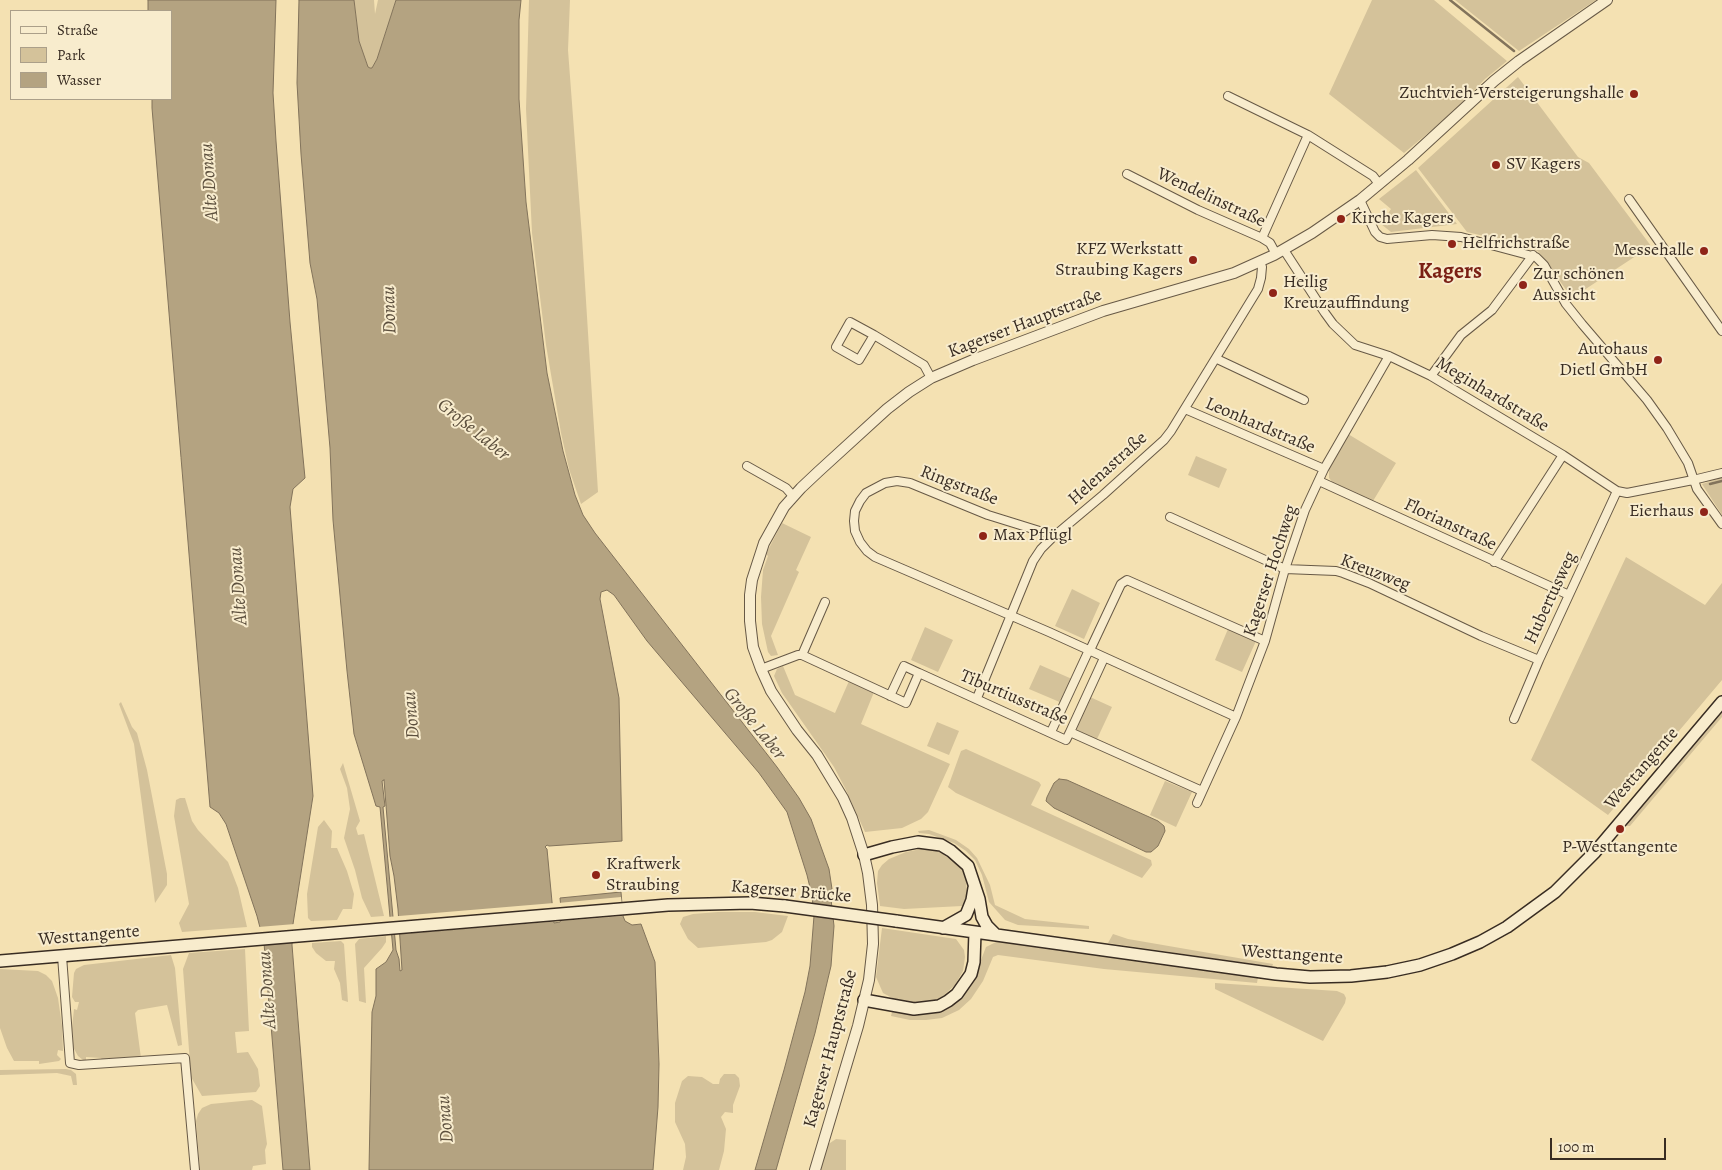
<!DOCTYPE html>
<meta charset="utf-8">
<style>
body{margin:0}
#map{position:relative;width:1722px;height:1170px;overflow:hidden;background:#f4e1b2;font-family:Alegreya,serif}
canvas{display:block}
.legend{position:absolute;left:10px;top:10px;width:162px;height:90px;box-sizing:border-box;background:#f8eccd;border:1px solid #ab9f89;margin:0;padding:6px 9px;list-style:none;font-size:15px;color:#382c22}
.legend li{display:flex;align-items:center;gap:10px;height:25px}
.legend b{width:25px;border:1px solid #ab9f89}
.scale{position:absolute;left:1550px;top:1138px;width:116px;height:22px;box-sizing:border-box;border:2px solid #382c22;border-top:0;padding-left:6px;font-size:15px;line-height:18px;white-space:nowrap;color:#382c22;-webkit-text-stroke:4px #f8eccd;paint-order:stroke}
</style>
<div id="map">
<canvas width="1722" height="1170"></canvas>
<ul class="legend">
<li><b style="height:6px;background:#f8eccd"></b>Straße</li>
<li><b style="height:14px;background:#d4c29a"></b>Park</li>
<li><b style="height:14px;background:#b4a381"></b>Wasser</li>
</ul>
<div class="scale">100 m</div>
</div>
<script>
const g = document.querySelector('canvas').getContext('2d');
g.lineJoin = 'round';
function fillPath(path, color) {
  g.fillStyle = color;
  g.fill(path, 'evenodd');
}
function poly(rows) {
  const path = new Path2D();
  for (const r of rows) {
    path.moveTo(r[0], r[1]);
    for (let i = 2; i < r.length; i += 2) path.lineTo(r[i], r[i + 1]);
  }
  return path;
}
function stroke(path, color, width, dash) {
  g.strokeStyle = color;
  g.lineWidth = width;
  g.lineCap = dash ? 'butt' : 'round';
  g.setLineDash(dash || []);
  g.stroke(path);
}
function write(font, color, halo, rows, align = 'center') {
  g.font = font + ' Alegreya,serif';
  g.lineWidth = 4;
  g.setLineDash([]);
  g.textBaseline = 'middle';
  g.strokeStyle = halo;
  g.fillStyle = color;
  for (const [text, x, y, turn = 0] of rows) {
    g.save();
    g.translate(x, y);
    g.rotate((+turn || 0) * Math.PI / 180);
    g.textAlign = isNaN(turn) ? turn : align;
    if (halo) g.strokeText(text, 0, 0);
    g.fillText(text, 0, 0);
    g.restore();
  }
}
const green = poly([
 [354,0,374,0,375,14,378,0,396,0,377,59,372,68,368,67,359,41],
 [529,0,570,0,568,50,582,237,598,492,581,504,569,469,561,433,546,345,532,233,526,109],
 [1372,0,1434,0,1507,61,1485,79,1451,114,1404,153,1329,94],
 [1455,0,1596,0,1519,51],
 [1518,77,1578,157,1589,163,1651,246,1572,298,1539,252,1530,247,1467,232,1418,168],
 [1416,170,1457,224,1391,232,1381,224,1391,209,1379,199],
 [1348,434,1396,463,1373,501,1334,484,1329,478,1329,468],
 [1196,456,1227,469,1219,488,1188,475],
 [1722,478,1722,515,1702,484],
 [782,523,811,537,796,570,799,572,771,636,778,655,771,656,768,652,762,624,761,597,763,570,768,556,766,554],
 [1626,557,1705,605,1722,583,1722,680,1608,815,1531,760],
 [1072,589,1100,603,1084,639,1055,626],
 [925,627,953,640,938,672,911,660],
 [1228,629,1256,641,1242,672,1215,660],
 [1040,665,1072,679,1062,703,1029,689],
 [783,666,795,695,835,713,849,681,874,692,861,724,950,764,928,812,921,819,902,828,865,832,845,788,834,767,782,693,774,676,777,669],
 [1090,697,1112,707,1097,739,1077,730,1076,726],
 [121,702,132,727,137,733,147,770,167,874,167,885,155,903,134,744,119,704],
 [1722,710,1722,717,1630,826,1627,826,1626,823],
 [937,722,959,731,949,755,927,746],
 [966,749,1039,782,1041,785,1031,805,1151,860,1152,865,1142,878,956,793,948,787,961,751],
 [343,763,360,821,356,828,358,835,364,834,384,916,371,917,362,898,355,870,344,838,350,809,347,788,340,769],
 [1165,781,1192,792,1176,827,1150,815],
 [180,798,185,798,192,821,198,830,228,862,238,888,247,927,182,932,179,923,189,904,174,816,176,800],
 [324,820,332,831,331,848,337,848,347,871,354,894,352,909,343,909,337,920,311,921,308,918,307,894,318,827],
 [929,830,956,840,969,849,977,858,990,885,995,905,1025,919,1089,926,1089,929,1018,925,1005,920,989,902,982,875,975,860,966,851,954,843,929,834,919,833,918,831],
 [921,849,935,850,943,854,957,865,963,871,966,878,967,895,962,906,904,909,880,906,877,883,878,871,882,865,889,859,906,852],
 [755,912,788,916,782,932,772,940,766,942,698,948,688,939,680,924,683,917,693,914,718,912],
 [882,928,956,939,964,950,965,957,963,971,955,985,943,996,936,1000,922,1003,913,1003,896,1000,883,993,876,977],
 [1113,934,1128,939,1273,964,1272,967,1108,943],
 [386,936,386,942,382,948,364,968,366,1003,359,1001,355,944,359,939],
 [341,941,344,944,348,1002,342,1000,340,983,334,969,335,961,326,961,316,953,312,947,312,943],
 [998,941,1005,942,1258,977,1257,983,1104,969,998,955,993,957,983,981,971,999,959,1010,942,1018,926,1020,910,1020,891,1016,892,1012,921,1014,936,1012,949,1007,960,999,971,986,986,947],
 [245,949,249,1031,235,1032,237,1053,248,1052,258,1069,260,1086,256,1092,202,1096,191,1077,183,969,189,953],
 [171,955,175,968,182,1045,178,1046,167,1005,138,1010,135,1013,141,1058,103,1061,101,1058,86,1057,86,1060,83,1060,78,1056,73,1047,72,1028,74,1009,77,1010,79,1002,75,1002,72,997,74,973,76,969,84,965],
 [0,969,38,971,46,975,52,981,58,998,62,1026,63,1051,58,1050,57,1055,61,1059,59,1061,39,1064,39,1061,14,1061,7,1048,0,1028],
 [1215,983,1337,991,1344,994,1346,998,1345,1003,1323,1041,1215,989],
 [66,1069,71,1070,76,1074,77,1085,73,1085,71,1076,57,1073,0,1075,0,1070],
 [724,1074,735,1074,739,1078,740,1086,733,1105,733,1113,725,1112,721,1117,726,1129,724,1151,719,1170,683,1170,686,1157,685,1144,675,1122,675,1103,682,1081,688,1076,702,1077,713,1084,719,1084,720,1079],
 [252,1100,262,1106,267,1144,265,1150,266,1164,253,1166,252,1170,200,1170,196,1121,198,1114,202,1108,211,1104],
 [836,1139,846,1140,846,1170,820,1170,827,1145]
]);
const water = poly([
 [148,0,276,0,273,93,276,141,290,322,305,478,293,489,290,507,313,796,293,924,292,945,310,1170,283,1170,271,1025,268,1023,267,1007,269,1005,264,943,257,916,226,824,219,813,210,807,152,108,152,99,171,99,171,11,148,11,148,0],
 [299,0,354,0,359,41,368,67,370,68,372,68,377,59,396,0,521,0,519,20,519,99,526,202,547,373,563,451,575,495,583,515,595,533,777,767,799,798,811,819,829,869,832,889,830,890,834,926,831,966,815,1033,776,1170,755,1170,784,1070,805,992,810,966,814,916,812,896,807,875,787,812,759,773,647,641,614,595,607,590,601,592,600,599,619,698,622,841,549,846,547,845,545,847,547,849,554,923,560,922,562,919,560,898,621,892,623,916,625,921,632,925,641,924,655,962,659,1064,658,1107,653,1170,369,1170,372,1012,376,996,376,969,386,962,393,950,380,807,376,806,354,734,347,671,333,520,330,448,317,299,310,263,301,154,297,83,299,0],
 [384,780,390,856,394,876,398,909,402,970,400,971,399,959,396,950,383,807,385,806,382,781,384,780],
 [1059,779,1067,780,1158,821,1164,826,1165,831,1158,846,1151,852,1146,852,1054,808,1046,801,1047,797,1054,783,1059,779]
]);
const pier = poly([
 [621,897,623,916,389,935,387,917,554,903,556,920,559,919,558,903],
 [295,924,295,942,261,945,258,927]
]);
const stream = poly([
 [1450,0,1514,51],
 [1710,484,1722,481]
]);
const minor = poly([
 [1228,96,1308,135,1373,176,1379,184],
 [1127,174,1198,210,1262,238,1270,243,1276,254],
 [1629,199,1722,331],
 [1360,200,1375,232,1380,237,1387,239,1432,235,1461,237,1536,257,1544,265,1566,304,1582,324,1647,400,1667,428,1688,463,1697,489,1722,524],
 [1262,238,1308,135],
 [1284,250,1325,313,1333,324,1355,345,1389,356,1431,376,1563,455,1617,491,1627,493,1693,480,1722,473],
 [874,335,859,360,836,347,850,322,874,335,924,365,931,378],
 [1217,359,1304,400],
 [1431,376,1461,335,1492,310,1533,255],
 [1185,409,1324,469],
 [747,466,786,488,793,496],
 [1319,481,1569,595],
 [1170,517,1285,569,1336,571,1343,573,1369,583,1481,636,1539,660],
 [1053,537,1046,533,988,515,910,483,897,481,885,483,866,493,860,501,855,511,854,521,855,531,860,542,867,551,875,557,1049,632,1236,717],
 [1494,562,1563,455],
 [1090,650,1121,584,1127,580,1265,641],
 [802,655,825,602],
 [761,669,798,655,802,655,906,703,919,673,1066,740,1070,732,1202,791],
 [890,696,904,666,919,673],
 [977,698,1033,561,1041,549,1053,537,1103,495,1164,440,1171,431,1258,289,1261,278,1262,267,1260,262],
 [1514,719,1539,660,1617,491],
 [1051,732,1089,650],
 [1070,732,1104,658],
 [1197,803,1236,717,1265,641,1285,569,1305,510,1324,469,1389,356],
 [62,956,70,1063,79,1065,185,1058,195,1170]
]);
const tertiary = poly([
 [815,1170,858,1026,869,980,873,944,872,905,868,873,864,855,852,818,843,798,817,755,797,730,771,691,761,669,753,647,750,621,750,595,752,580,764,543,784,507,801,488,818,472,887,409,909,392,931,378,973,360,1103,311,1234,273,1274,255,1312,233,1360,200,1408,160,1494,81,1519,61,1607,0]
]);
const secondary = poly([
 [864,855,892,847,918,842,941,845,951,851,968,866,979,899,982,917,987,926,996,935],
 [896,921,1276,974,1310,977,1351,976,1387,972,1420,965,1452,954,1480,942,1507,927,1555,892,1595,852,1722,702],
 [943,928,966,915,972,900,974,888],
 [0,961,668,905,750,903,785,906],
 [864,1000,914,1009,939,1006,948,1001,957,994,971,974,974,962,975,932]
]);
const secondaryBridge = poly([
 [785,906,896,921]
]);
const markers = [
 [1634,94,5,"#8f2418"],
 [1496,165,5,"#8f2418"],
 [1341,219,5,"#8f2418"],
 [1452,244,5,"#8f2418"],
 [1704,251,5,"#8f2418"],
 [1193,260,5,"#8f2418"],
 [1523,285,5,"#8f2418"],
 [1273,293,5,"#8f2418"],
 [1658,360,5,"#8f2418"],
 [1704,512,5,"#8f2418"],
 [983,536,5,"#8f2418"],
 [1620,829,5,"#8f2418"],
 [596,875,5,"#8f2418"]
];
const poiNames = [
 ["Zuchtvieh-Versteigerungshalle",1624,94,"right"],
 ["SV Kagers",1506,165],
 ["Kirche Kagers",1351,219],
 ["Helfrichstraße",1462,244],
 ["KFZ Werkstatt",1183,250,"right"],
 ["Straubing Kagers",1183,271,"right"],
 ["Messehalle",1694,251,"right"],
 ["Zur schönen",1533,275],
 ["Aussicht",1533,296],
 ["Heilig",1283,283],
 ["Kreuzauffindung",1283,304],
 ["Autohaus",1648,350,"right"],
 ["Dietl GmbH",1648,371,"right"],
 ["Eierhaus",1694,512,"right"],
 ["Max Pflügl",993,536],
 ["P-Westtangente",1620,848,"center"],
 ["Kraftwerk",606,865],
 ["Straubing",606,886]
];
const streetNames = [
 ["Wendelinstraße",1211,198,25],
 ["Kagerser Hauptstraße",1025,324,-21],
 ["Meginhardstraße",1492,395,31],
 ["Leonhardstraße",1260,426,23],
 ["Helenastraße",1108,469,-42],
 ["Ringstraße",959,486,21],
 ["Florianstraße",1450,525,25],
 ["Kagerser Hochweg",1271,571,-72],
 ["Kreuzweg",1375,573,21],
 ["Hubertusweg",1551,598,-65],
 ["Tiburtiusstraße",1014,698,23],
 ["Westtangente",1642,769,-49],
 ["Kagerser Brücke",791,892,5],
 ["Westtangente",89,936,-5],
 ["Westtangente",1292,955,4],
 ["Kagerser Hauptstraße",831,1049,-75]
];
const waterNames = [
 ["Alte Donau",210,182,-94],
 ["Donau",390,310,-92],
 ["Große Laber",473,430,39],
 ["Alte Donau",239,586,-94],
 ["Donau",412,715,-95],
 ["Große Laber",754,724,51],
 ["Alte Donau",268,990,-94],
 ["Donau",446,1119,-95]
];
const districtNames = [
 ["Kagers",1450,273]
];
fillPath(green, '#d4c29a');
fillPath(water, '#b4a381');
stroke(water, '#82735b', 1);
fillPath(pier, '#f4e1b2');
stroke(stream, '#82735b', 2.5);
stroke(minor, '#675946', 10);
stroke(tertiary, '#675946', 12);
stroke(secondary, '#382c22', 14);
stroke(minor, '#f8eccd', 8);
stroke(tertiary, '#f8eccd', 10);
stroke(secondary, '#f8eccd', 11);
stroke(secondaryBridge, '#382c22', 14, []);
stroke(secondaryBridge, '#f8eccd', 11);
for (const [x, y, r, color] of markers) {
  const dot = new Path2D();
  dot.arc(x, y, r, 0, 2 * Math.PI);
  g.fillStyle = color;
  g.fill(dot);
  stroke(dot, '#f8eccd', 2);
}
write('18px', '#382c22', '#f8eccd', poiNames, 'left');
write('18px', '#382c22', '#f8eccd', streetNames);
write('italic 19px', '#5d503e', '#f8eccd', waterNames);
write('bold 22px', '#7a1f14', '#f8eccd', districtNames);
</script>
